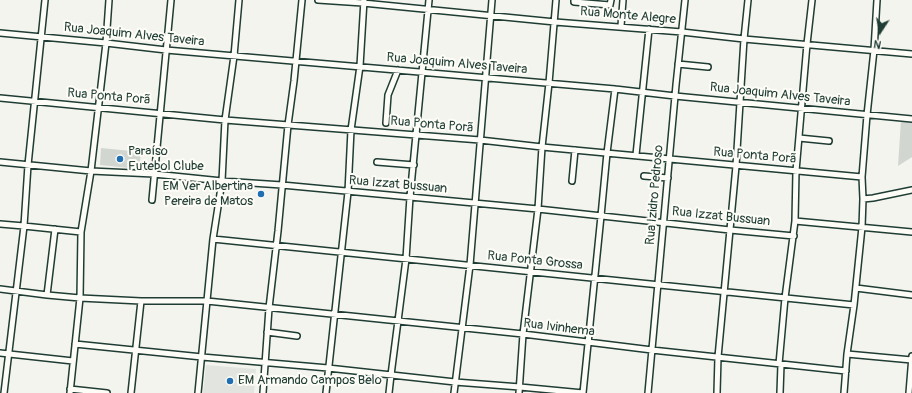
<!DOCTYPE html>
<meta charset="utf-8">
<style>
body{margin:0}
#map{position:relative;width:912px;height:393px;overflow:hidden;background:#f4f4ef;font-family:Pangolin,sans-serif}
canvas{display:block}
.north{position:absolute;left:860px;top:12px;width:40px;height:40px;-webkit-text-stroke:3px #fdfcf7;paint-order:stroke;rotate:192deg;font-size:11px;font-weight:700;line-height:16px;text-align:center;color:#1f3d34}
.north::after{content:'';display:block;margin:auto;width:14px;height:18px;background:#1f3d34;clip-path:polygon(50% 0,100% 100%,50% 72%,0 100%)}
</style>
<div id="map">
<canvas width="912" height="393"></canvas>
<div class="north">N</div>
</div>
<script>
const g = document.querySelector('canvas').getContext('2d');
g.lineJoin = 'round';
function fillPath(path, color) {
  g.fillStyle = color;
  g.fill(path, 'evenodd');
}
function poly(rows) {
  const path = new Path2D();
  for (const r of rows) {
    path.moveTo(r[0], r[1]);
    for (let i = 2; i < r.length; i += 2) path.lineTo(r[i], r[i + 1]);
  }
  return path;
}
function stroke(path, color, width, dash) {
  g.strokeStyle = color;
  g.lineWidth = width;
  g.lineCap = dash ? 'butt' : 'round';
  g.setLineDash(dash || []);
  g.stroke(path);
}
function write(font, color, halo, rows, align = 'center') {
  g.font = font + ' Pangolin,sans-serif';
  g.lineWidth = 4;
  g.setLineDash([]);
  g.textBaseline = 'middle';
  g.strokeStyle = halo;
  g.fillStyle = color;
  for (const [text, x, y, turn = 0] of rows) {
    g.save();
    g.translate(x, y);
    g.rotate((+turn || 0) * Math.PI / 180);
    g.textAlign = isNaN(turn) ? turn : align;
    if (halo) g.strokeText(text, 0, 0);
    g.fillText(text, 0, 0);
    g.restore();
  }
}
const built = poly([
 [206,365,256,369,254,393,203,393]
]);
const green = poly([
 [901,120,912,122,912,157,898,166],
 [101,148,141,152,139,169,100,165]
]);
const minor = poly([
 [318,0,363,3,555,22,682,32,744,39,912,54],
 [574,0,574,2,610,5,611,0],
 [621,26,623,0],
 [0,33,106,43,166,50,615,89,675,96,912,119],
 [678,64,708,67],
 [0,98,225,120,480,140,542,147,862,177],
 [386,123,388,95,398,70],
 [799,138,829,141],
 [636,155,649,29],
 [0,162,91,171,154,174,222,181,282,185,538,209,730,230,794,236],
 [377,162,414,165],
 [644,176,668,178],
 [572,181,575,150],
 [863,199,873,198,912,190],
 [152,200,171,0],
 [795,221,912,232],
 [0,224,24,226,81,232],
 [213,239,854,305],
 [856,288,912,295],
 [0,289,47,295,80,298,141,301,207,301,523,334,652,350,846,371],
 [47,295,55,229],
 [267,332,297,336],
 [75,344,202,357,328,368,455,382,520,387,583,393],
 [0,353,73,361],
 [847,354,912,360],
 [779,364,785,298,795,221,796,171,807,44,812,0],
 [70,389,107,393],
 [4,393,24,226,28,165,45,0],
 [70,393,80,298,81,232,91,171,106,43,109,0],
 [131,393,141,301],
 [198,393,213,239,222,181,225,120,234,56,239,0],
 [263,393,269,308,278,231,288,125,294,81,302,0],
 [326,393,348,192,351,130,360,66,364,0],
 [389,393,391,375,406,259,410,197,429,0],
 [454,393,470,265,492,0],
 [519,393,523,334,538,209,542,147,549,83,556,0],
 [583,393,601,216,607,153,615,89],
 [648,393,676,85,685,0],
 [717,393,718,357,736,166,744,39,748,0],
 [780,393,781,364],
 [844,393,847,354,854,305,862,227,863,199,862,177,867,115,874,50,877,0],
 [909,393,912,356]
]);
const markers = [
 [120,159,4,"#1f6fb2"],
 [261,194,4,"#1f6fb2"],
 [230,381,4,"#1f6fb2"]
];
const streetNames = [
 ["Rua Monte Alegre",628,16,5],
 ["Rua Joaquim Alves Taveira",134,35,6],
 ["Rua Joaquim Alves Taveira",457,64,5],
 ["Rua Joaquim Alves Taveira",780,95,6],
 ["Rua Ponta Porã",109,97,5],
 ["Rua Ponta Porã",432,125,5],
 ["Rua Ponta Porã",755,156,5],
 ["Rua Izzat Bussuan",398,185,5],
 ["Rua Izidro Pedroso",655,195,-85],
 ["Rua Izzat Bussuan",721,217,6],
 ["Rua Ponta Grossa",535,261,6],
 ["Rua Ivinhema",559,328,7]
];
const poiNames = [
 ["Paraíso",128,152],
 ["Futebol Clube",128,167],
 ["EM Ver Albertina",253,187,"right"],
 ["Pereira de Matos",253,202,"right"],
 ["EM Armando Campos Belo",238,381]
];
fillPath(built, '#e2e5df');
fillPath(green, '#d1d6d1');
stroke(minor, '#1f3d34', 8);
stroke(minor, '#fdfcf7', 5);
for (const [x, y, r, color] of markers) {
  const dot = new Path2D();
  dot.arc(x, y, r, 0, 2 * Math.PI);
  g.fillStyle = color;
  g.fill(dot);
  stroke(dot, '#fdfcf7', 1.5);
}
write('13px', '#1f3d34', '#fdfcf7', streetNames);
write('13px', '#1f3d34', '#fdfcf7', poiNames, 'left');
</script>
